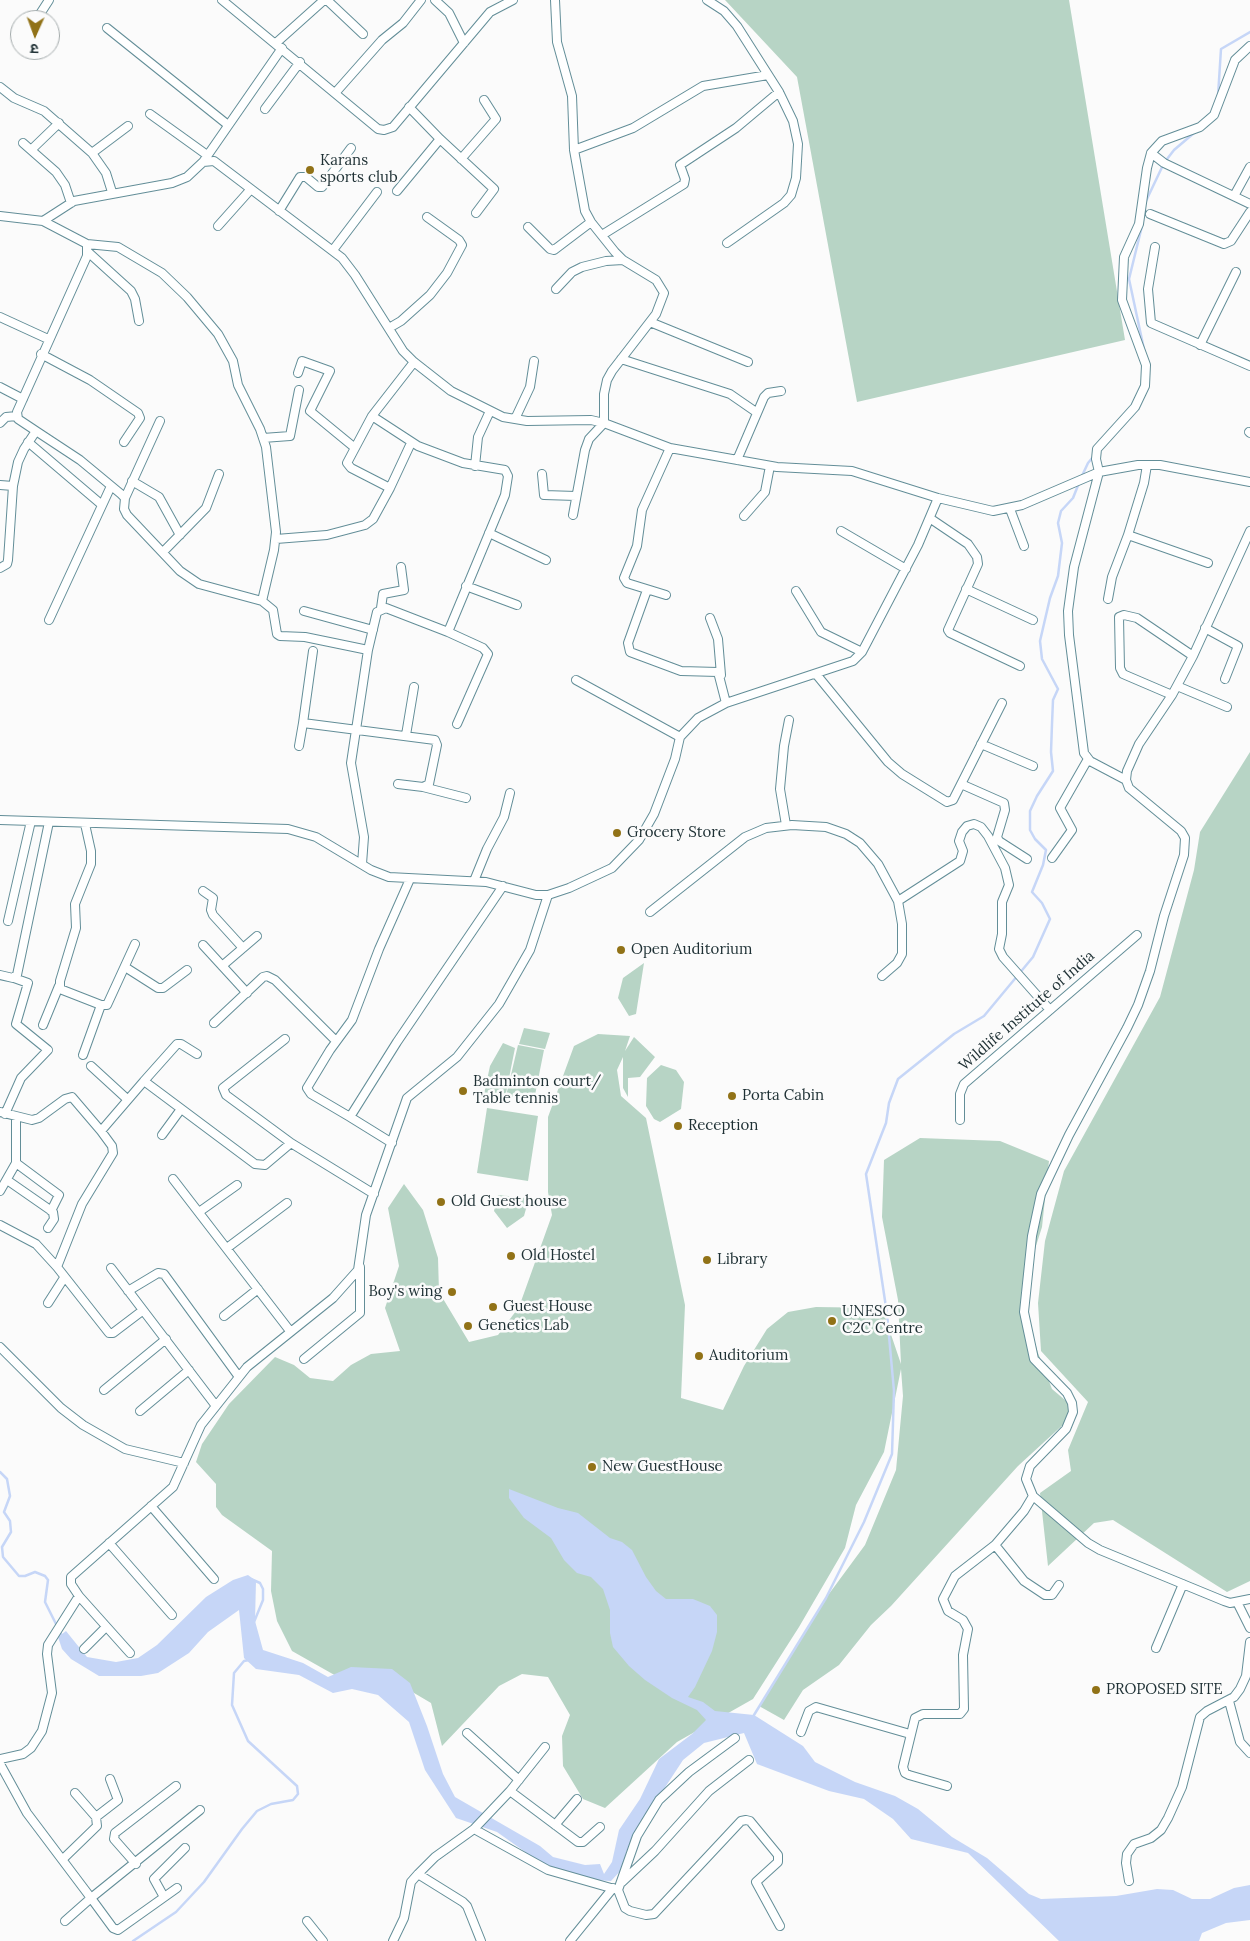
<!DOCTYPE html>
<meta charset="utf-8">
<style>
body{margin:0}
#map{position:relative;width:1250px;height:1941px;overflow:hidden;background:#fbfbfb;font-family:Lora,"Noto Sans Devanagari",serif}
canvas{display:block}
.north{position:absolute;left:10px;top:10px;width:50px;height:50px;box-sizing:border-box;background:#fbfbfb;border:1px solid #a3aaab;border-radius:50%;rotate:182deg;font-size:14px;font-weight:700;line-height:20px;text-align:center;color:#1e3034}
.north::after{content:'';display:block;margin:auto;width:18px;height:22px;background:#917217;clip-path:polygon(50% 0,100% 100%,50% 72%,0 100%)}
</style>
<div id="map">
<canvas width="1250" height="1941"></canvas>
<div class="north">उ</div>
</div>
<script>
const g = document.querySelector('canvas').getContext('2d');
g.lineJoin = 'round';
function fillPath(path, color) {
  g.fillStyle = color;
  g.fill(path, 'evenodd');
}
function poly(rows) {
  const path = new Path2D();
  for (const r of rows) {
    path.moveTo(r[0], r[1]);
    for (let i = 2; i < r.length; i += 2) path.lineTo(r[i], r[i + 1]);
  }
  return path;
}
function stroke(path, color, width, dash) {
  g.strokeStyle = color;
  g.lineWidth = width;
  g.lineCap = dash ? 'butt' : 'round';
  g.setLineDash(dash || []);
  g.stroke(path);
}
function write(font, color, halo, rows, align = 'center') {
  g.font = font + ' Lora,serif';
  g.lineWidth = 5;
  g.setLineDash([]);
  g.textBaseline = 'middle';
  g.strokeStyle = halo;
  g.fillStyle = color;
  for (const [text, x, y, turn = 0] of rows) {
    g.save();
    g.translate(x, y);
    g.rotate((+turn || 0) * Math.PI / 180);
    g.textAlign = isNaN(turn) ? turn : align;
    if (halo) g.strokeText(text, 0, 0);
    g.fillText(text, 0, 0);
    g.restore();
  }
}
const green = poly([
 [725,0,1069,0,1125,340,857,402,797,77],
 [1250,752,1250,1581,1227,1592,1113,1520,1094,1523,1048,1566,1040,1493,1071,1471,1068,1450,1088,1402,1041,1351,1038,1303,1045,1241,1064,1171,1160,997,1194,870,1200,832],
 [644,963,636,1014,629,1016,618,998,623,978],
 [524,1028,550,1033,545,1049,519,1044],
 [598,1034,630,1036,625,1051,634,1037,655,1057,640,1077,628,1078,628,1097,623,1088,623,1057,617,1070,621,1096,646,1118,685,1305,681,1398,723,1410,744,1366,767,1329,788,1312,816,1307,882,1308,901,1364,898,1300,882,1217,884,1160,920,1138,1000,1141,1049,1161,1042,1227,1021,1293,1038,1353,1052,1389,1078,1411,1018,1466,891,1606,871,1625,839,1665,803,1690,784,1720,759,1706,826,1598,865,1545,896,1470,903,1396,901,1369,884,1452,856,1505,845,1548,799,1627,753,1699,677,1742,605,1808,583,1799,563,1766,562,1736,570,1715,548,1677,522,1674,499,1686,442,1746,431,1703,409,1690,338,1677,292,1651,277,1621,271,1591,272,1551,222,1515,216,1507,216,1484,196,1462,202,1444,229,1404,275,1357,294,1365,310,1378,333,1381,351,1365,371,1354,400,1351,385,1308,399,1266,388,1208,404,1184,423,1210,438,1258,439,1292,469,1342,498,1335,519,1307,552,1215,548,1192,548,1117,574,1046],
 [503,1043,515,1048,505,1098,484,1094,490,1066],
 [518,1045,544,1050,534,1100,506,1096],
 [661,1065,676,1070,684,1082,681,1109,660,1122,654,1119,646,1106,647,1078],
 [487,1108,538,1116,528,1181,477,1173],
 [498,1195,529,1198,524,1216,507,1228,494,1211]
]);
const water = poly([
 [509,1489,558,1508,578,1513,610,1538,622,1542,632,1550,646,1577,656,1591,666,1599,693,1599,710,1606,717,1615,717,1632,712,1651,695,1687,688,1697,703,1702,715,1711,754,1715,803,1746,815,1762,855,1782,895,1796,918,1809,952,1837,987,1858,1029,1894,1041,1899,1116,1896,1157,1889,1173,1890,1192,1899,1210,1899,1234,1888,1250,1885,1250,1920,1226,1923,1202,1933,1199,1941,1059,1941,968,1853,911,1839,893,1819,864,1799,829,1791,757,1764,744,1733,704,1743,683,1760,645,1818,626,1852,624,1867,611,1881,593,1880,559,1870,535,1859,497,1832,456,1818,425,1770,409,1722,378,1695,352,1689,333,1693,299,1675,256,1669,244,1658,239,1610,208,1632,189,1653,158,1673,141,1676,99,1676,71,1659,62,1649,58,1637,66,1631,87,1657,116,1662,138,1658,157,1645,206,1597,233,1580,248,1575,256,1581,255,1621,263,1650,303,1663,328,1677,351,1667,392,1669,410,1683,427,1726,443,1774,455,1797,540,1846,553,1857,585,1865,600,1864,604,1874,612,1862,619,1830,640,1799,659,1759,692,1734,706,1720,697,1710,672,1698,645,1680,629,1666,613,1647,610,1633,610,1610,603,1589,591,1577,577,1573,564,1560,551,1538,524,1518,509,1498]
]);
const stream = poly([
 [1218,96,1221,49,1250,32],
 [1146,201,1164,163,1174,150,1194,133],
 [1142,226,1129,279,1145,354],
 [1081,478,1088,463,1093,457],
 [0,1472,7,1479,10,1496,4,1512,10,1521,11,1532,2,1547,3,1557,19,1576,25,1576,35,1572,45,1576,48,1580,45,1602,62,1636],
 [251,1579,260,1583,263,1589,263,1600,254,1622],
 [754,1715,826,1598,864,1522,892,1454,894,1391,887,1314,866,1174,886,1123,889,1103,898,1079,954,1034,984,1016,1033,957,1050,919,1042,903,1032,892,1043,865,1046,850,1035,839,1030,830,1030,811,1037,796,1053,771,1051,752,1052,724,1053,700,1058,689,1042,659,1040,641,1050,598,1058,576,1062,543,1058,523,1061,511,1073,498,1079,483],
 [133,1941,176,1912,204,1882,242,1829,257,1811,271,1804,293,1800,298,1794,297,1786,248,1741,232,1705,234,1673,244,1661,249,1660]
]);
const minor = poly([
 [222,0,378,129,384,130,393,127,490,12,513,0],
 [327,0,363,34],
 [435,0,449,13,464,43],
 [555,0,557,42,572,96,574,150,585,211,591,222,615,252,623,260,656,280,664,293,656,314,612,371,607,380,604,394,604,423,589,439,585,450,573,515],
 [707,0,724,11,737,26,779,92,793,121,798,144,796,178,791,195,784,203,727,243],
 [40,14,49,0],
 [107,28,228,125],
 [276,43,324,0],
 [0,87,14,98,44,111,92,153,106,173,112,192],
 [336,92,382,40,403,23,421,0],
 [409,107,440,139,494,189,476,213],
 [265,109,300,62],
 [150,114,207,155],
 [23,143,56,172,65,185,71,203],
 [31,150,59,123],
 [574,150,633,128,703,86,768,75],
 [92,153,128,126],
 [1151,153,1164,163,1250,204],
 [461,159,496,119,484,100],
 [203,162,282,48],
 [397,191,440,139],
 [1234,196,1250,167],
 [279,211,300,177,306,177,318,187,322,187,351,148],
 [1150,214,1224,244,1231,241,1250,212],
 [0,216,43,221,74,201,172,183,187,177,203,162,214,161,342,258,355,275,403,351,414,362,451,391,503,417,527,421,591,420,604,423,670,448,777,467,852,471,938,498,993,511,1022,505,1099,472,1138,465,1160,465,1250,482],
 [218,226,251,189],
 [528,227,550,249,554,250,591,222],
 [602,235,684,184,685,179,680,165,736,128,779,92],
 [1155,247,1148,289,1151,323,1250,366],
 [333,250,377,192],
 [88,252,131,291,135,299,139,321],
 [556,289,572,272,582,267,606,261,623,260],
 [0,317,48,339],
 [650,322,748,362],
 [389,328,401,321,430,295,447,273,462,245,459,240,427,217],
 [1200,345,1236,272],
 [41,354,90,380,138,413,140,418,124,442],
 [621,359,730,394,756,412],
 [298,373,302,361,330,371,310,411,355,448],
 [0,387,23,399],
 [515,419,530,387,534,361],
 [0,423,6,417,17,416],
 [36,431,18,419,17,412,87,256,87,244],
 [1249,432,1250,433],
 [263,438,290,436,299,390],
 [28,442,102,505],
 [411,443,390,488,351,468,347,463,372,416,414,362],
 [737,460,764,397,768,393,781,391],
 [475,466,478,437,490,411],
 [542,474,544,495,576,496],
 [132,481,159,497,180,535],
 [0,485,13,486],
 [125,498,160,421],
 [1010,509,1024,546],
 [744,516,765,492,770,466],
 [931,519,968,544,977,557,978,564,948,630,950,633,1020,666],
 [841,531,906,569],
 [1250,531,1193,656,1172,695,1139,744,1127,771,1126,780,1129,788,1181,831,1185,838,1184,855,1164,916,1150,971,1138,1005,1127,1028,1069,1135,1041,1194,1032,1236,1024,1312,1034,1359,1067,1393,1072,1403,1073,1412,1066,1429,1030,1466,1026,1479,1033,1496,1088,1543,1100,1550,1224,1601,1230,1603,1250,1599],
 [489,533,546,560],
 [1128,535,1208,563],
 [276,539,327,535,365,525,373,519,390,488],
 [163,552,206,508,219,474],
 [0,568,7,564,8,560,13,486,18,462,24,449,36,431,80,460,121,494,125,498,124,509,127,515,180,571,199,584,262,601,274,550,276,532,266,447,260,429,238,385,233,361,218,334,187,297,162,273,118,247,87,244,43,221],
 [466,586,517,605],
 [966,589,1033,620],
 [647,590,628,643,630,652,681,671,718,672,726,703],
 [796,591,821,632,862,652],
 [666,595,627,583,624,578,637,546,642,510,670,448],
 [1108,599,1112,577,1128,535,1144,483,1147,465],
 [262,601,273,610,277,634,280,636,305,637,368,650],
 [381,608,383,594,404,590,401,567],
 [304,611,373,630],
 [710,618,718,639,721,675],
 [49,620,111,486],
 [1205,628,1238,646,1225,679],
 [448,632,483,648,488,654,457,724],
 [313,651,303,723,435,740,437,745,429,784,423,787,398,784],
 [816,674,888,762,902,774,947,802,953,800,1002,703],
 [576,680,680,737],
 [1177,686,1227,707],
 [1172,695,1123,674,1120,668,1119,617,1124,615,1137,618,1193,656],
 [406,735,414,687],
 [981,744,1033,766],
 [299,746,303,723],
 [1126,780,1090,761,1084,753,1069,635,1068,611,1074,567,1099,472,1096,459,1097,449,1135,407,1145,386,1146,365,1122,300,1124,257,1139,224,1147,168,1151,153,1162,141,1200,127,1214,115,1235,60,1250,46],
 [961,784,1004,803,1005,810,997,837,999,841,1027,859],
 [423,787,466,798],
 [0,820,288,829,316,837,371,870,389,877,486,882,536,895,548,895,569,888,612,868,639,840,654,814,675,759,680,737,698,718,726,703,853,661,862,652,918,545,938,498],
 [85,824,91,851,91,864,75,904,76,928,60,981,60,989,101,1005,107,1005,135,944],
 [786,825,780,789,784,746,789,720],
 [1052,858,1072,830,1060,808,1088,759],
 [362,864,364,837,351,763,368,650,377,612,386,608,448,632,505,495,508,476,505,470,463,463,418,446,372,416],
 [410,879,379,949,352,1020,330,1050,307,1088,311,1094,350,1117,397,1042,503,886],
 [474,881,487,849,504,817,510,793],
 [203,891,213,898,211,910,213,915,243,948],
 [650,912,745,837,766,828,792,825,826,827,846,834,860,843,878,864,898,901,960,861,963,851,959,841,962,832,967,826,974,824,981,827,988,836,1005,868,1009,885,1002,902,1002,934,999,949,1003,957,1050,1010],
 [8,921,31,821],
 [203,945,247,993],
 [222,966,257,936],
 [125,967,158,988,163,988,187,970],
 [0,975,13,978,17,975,49,822],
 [882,976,897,963,902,954,902,924,898,901],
 [214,1023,263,977,267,976,275,980,336,1041],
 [43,1025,59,986],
 [285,1039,223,1088,226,1095,291,1143],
 [83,1055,101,1005],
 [91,1066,127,1099],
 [144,1081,177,1044,181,1044,197,1054],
 [0,1112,32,1120,39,1118,65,1099,72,1097,101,1131,144,1081,255,1164,265,1165,291,1143,374,1194],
 [5,1114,21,1078,48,1050,16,1024,28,983,14,978],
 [350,1117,392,1143],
 [960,1120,960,1094,964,1084,1137,935],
 [101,1131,112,1146,113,1153,82,1204,57,1267,109,1333,113,1333,142,1311],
 [162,1135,181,1109],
 [16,1163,59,1195,51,1211],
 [173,1179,290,1331],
 [7,1180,53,1212,54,1219,48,1228],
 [0,1191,16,1163,16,1117],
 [199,1212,237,1185],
 [0,1225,36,1244,57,1267],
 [227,1248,287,1203],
 [111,1268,216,1406],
 [128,1291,158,1273,164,1274,239,1377],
 [48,1303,64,1278],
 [224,1316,258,1289],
 [0,1347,61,1408,83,1425,125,1449,184,1463],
 [304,1359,360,1313,360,1267],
 [104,1390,166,1339],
 [140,1411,189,1370],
 [151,1506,214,1579],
 [109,1543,172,1615],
 [995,1545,1024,1581,1045,1595,1052,1595,1059,1585],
 [79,1596,130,1653],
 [1237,1602,1250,1628],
 [1156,1648,1183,1584],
 [84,1649,106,1627],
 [1229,1701,1240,1742,1250,1753],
 [801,1732,809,1711,816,1707,910,1734],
 [467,1733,519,1780],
 [0,1759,23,1754,31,1748,42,1731,52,1693,47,1654,48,1645,79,1596,71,1584,71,1577,173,1487,201,1425,247,1367,333,1298,358,1270,366,1215,407,1098,457,1057,499,1004,530,950,548,895],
 [0,1764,27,1813,91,1898,200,1810],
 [947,1786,909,1775,905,1773,903,1767,915,1718,923,1714,960,1714,964,1709,963,1655,968,1629,963,1620,948,1611,943,1599,955,1576,995,1545,1024,1511,1033,1496],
 [510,1791,578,1842,583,1842,600,1827],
 [96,1817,118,1800,110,1779],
 [555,1825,577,1799],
 [474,1829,510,1791,545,1747],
 [63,1859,97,1826,96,1817,75,1793],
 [136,1864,114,1839,115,1833,176,1786],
 [418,1874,435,1857,474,1829,548,1870,618,1890,625,1908,630,1911,646,1915,654,1914,741,1821,746,1820,750,1821,778,1855,778,1862,756,1882,780,1926],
 [1129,1881,1126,1863,1127,1854,1134,1844,1151,1838,1161,1830,1168,1818,1182,1787,1200,1717,1207,1711,1234,1697,1240,1689,1246,1676,1250,1642],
 [622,1882,655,1851,709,1791,749,1760],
 [618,1890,637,1836,659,1800,689,1772,735,1738],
 [164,1897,154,1879,185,1848],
 [65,1921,91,1898,113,1928,118,1930,177,1888],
 [307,1921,323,1941],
 [393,1941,404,1918,411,1882,418,1874,463,1902,467,1906,481,1941],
 [570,1941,613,1888]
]);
const markers = [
 [310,170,5,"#917217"],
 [617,833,5,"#917217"],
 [621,950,5,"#917217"],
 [463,1091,5,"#917217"],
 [732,1096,5,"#917217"],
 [678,1126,5,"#917217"],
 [441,1202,5,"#917217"],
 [511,1256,5,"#917217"],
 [707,1260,5,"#917217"],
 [452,1292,5,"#917217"],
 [493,1307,5,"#917217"],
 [832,1321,5,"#917217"],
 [468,1326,5,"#917217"],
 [699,1356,5,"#917217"],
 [592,1467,5,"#917217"],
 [1096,1690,5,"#917217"]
];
const poiNames = [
 ["Karans",320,161],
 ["sports club",320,178],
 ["Grocery Store",627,833],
 ["Open Auditorium",631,950],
 ["Badminton court/",473,1082],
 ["Table tennis",473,1099],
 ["Porta Cabin",742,1096],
 ["Reception",688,1126],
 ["Old Guest house",451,1202],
 ["Old Hostel",521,1256],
 ["Library",717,1260],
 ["Boy's wing",442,1292,"right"],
 ["Guest House",503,1307],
 ["UNESCO",842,1312],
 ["C2C Centre",842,1329],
 ["Genetics Lab",478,1326],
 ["Auditorium",709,1356],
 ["New GuestHouse",602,1467],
 ["PROPOSED SITE",1106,1690]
];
const streetNames = [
 ["Wildlife Institute of India",1027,1011,-41]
];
fillPath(green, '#b7d4c5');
fillPath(water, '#c6d6f7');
stroke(stream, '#c6d6f7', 2.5);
stroke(minor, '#638e98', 10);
stroke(minor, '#fff', 8);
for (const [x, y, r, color] of markers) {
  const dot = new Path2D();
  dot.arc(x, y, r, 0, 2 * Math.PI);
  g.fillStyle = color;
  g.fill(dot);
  stroke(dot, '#fbfbfb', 2);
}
write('15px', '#1e3034', '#fbfbfb', poiNames, 'left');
write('15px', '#1e3034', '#fbfbfb', streetNames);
</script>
